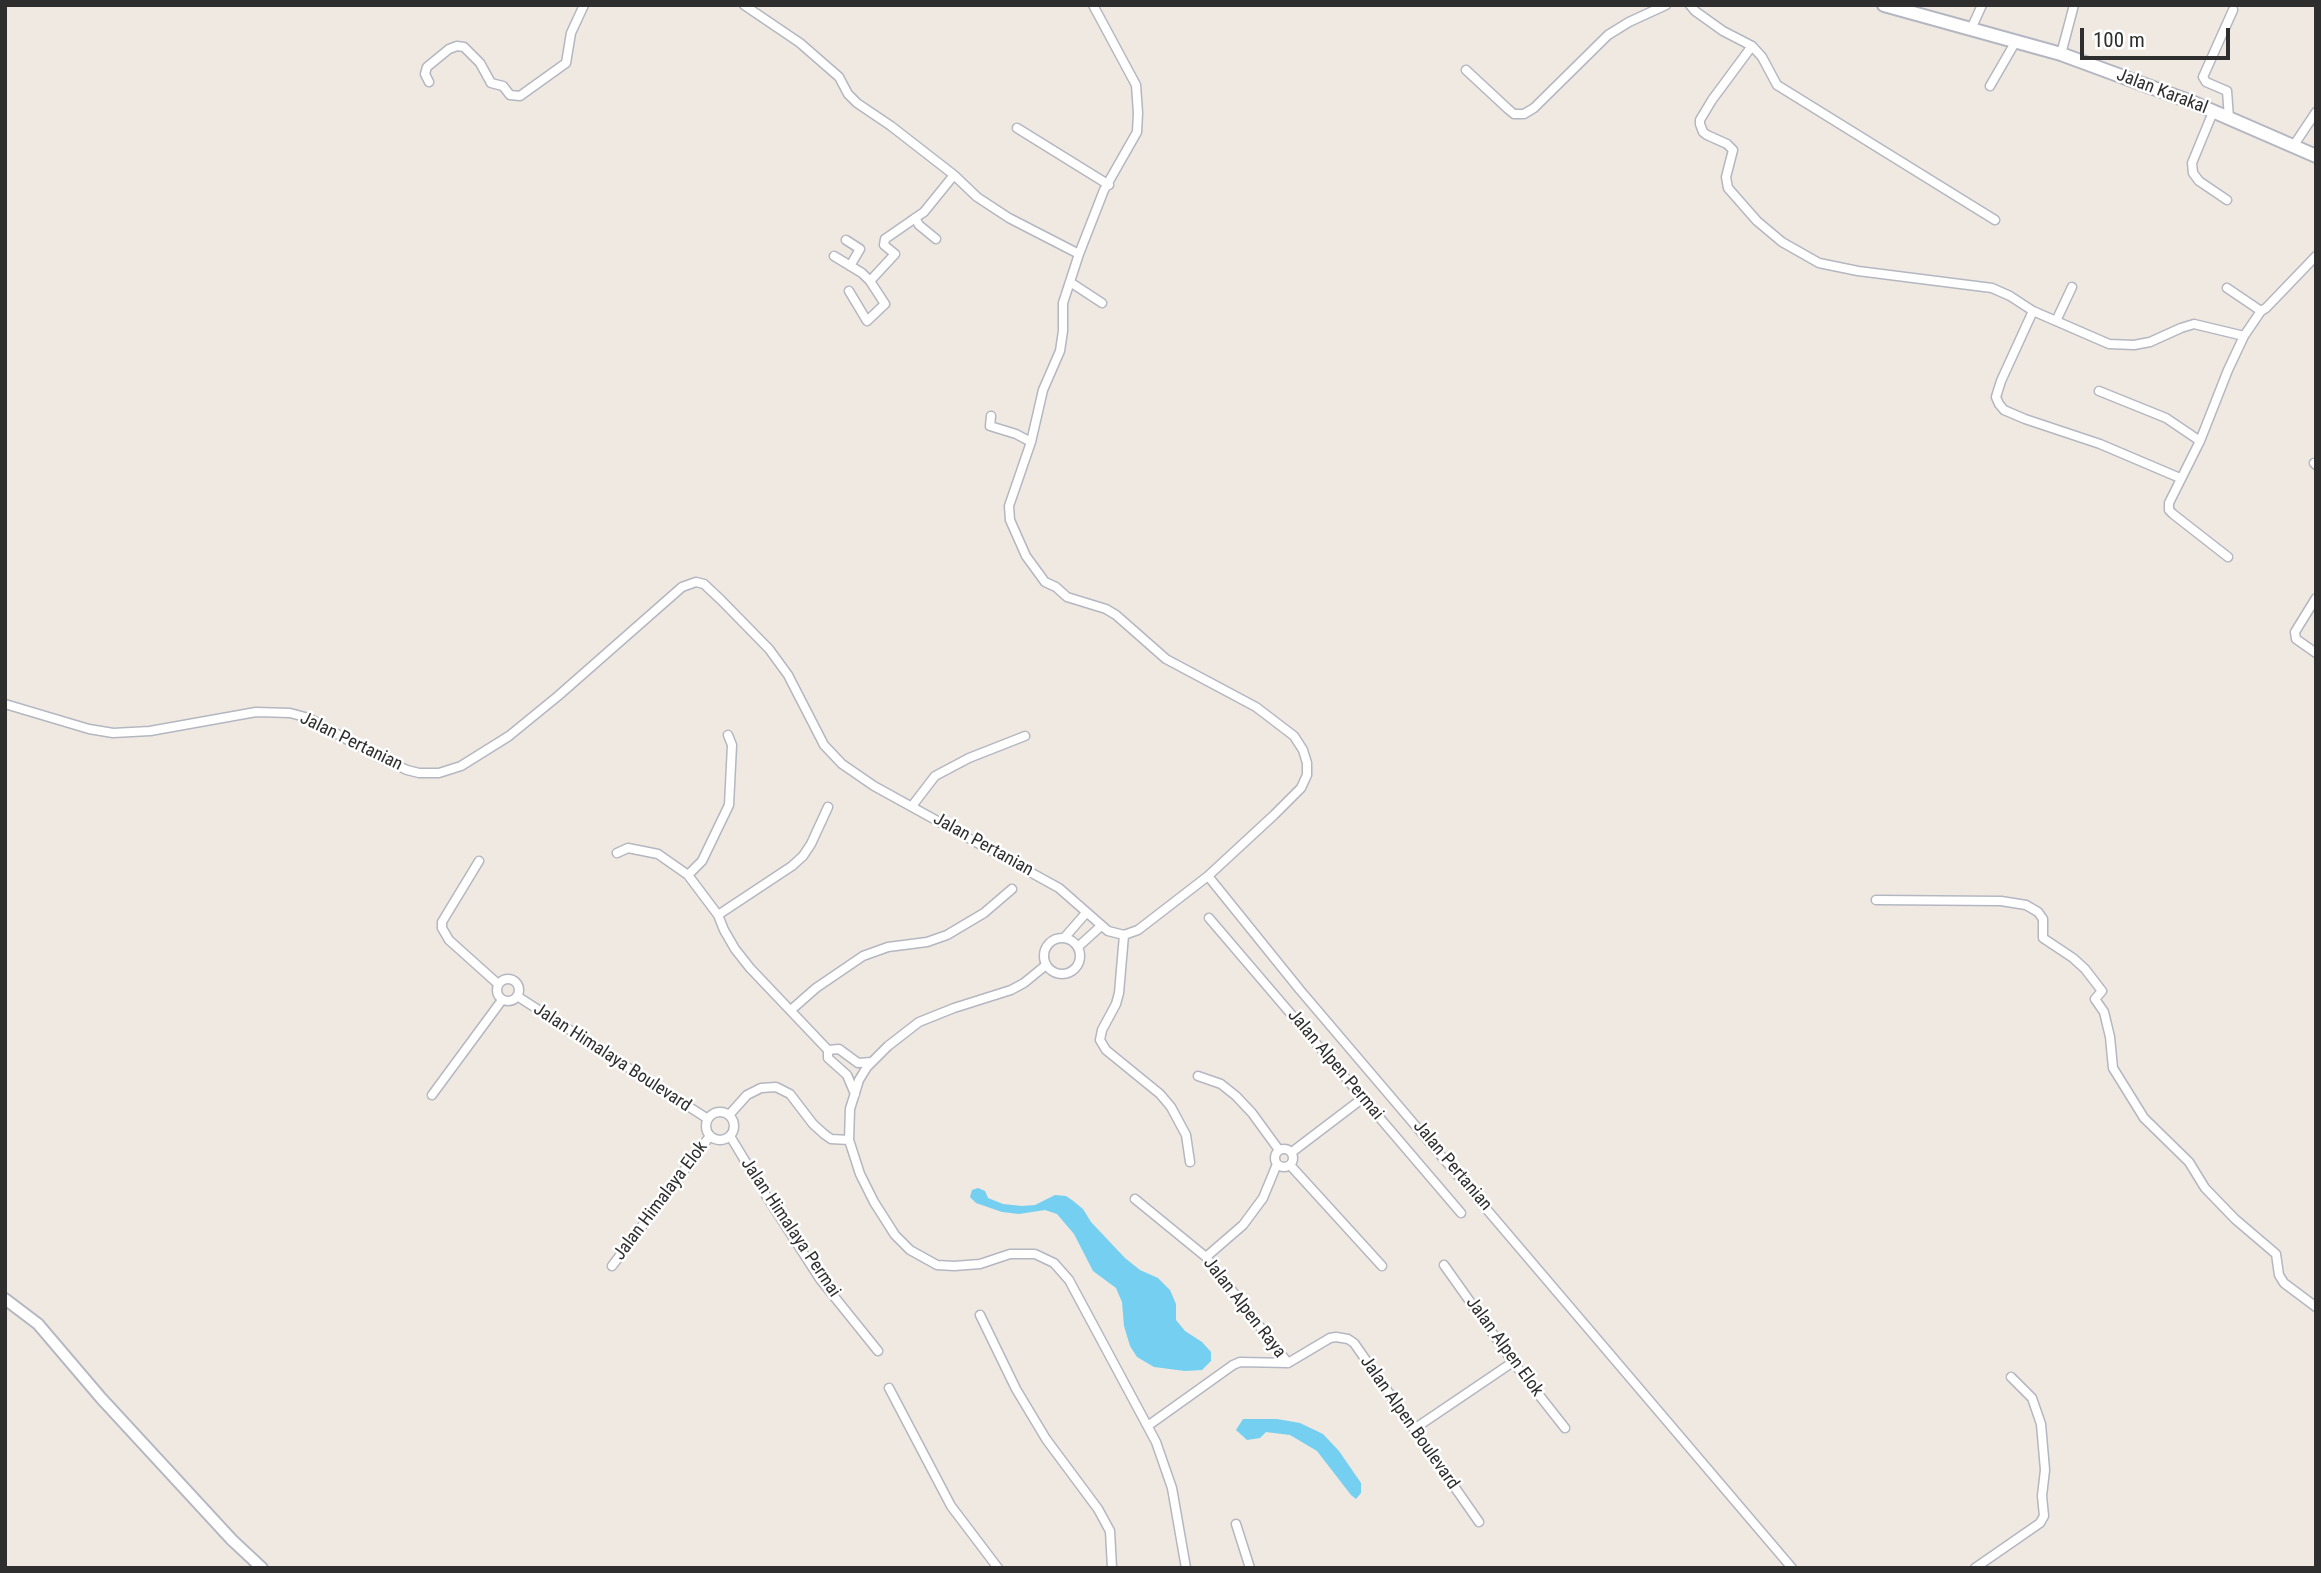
<!DOCTYPE html>
<style>
body{margin:0}
#map{position:relative;width:2321px;height:1573px;overflow:hidden;background:#efe9e1;font-family:"Roboto Condensed",sans-serif}
canvas{display:block}
.frame{position:absolute;inset:0;border:7px solid #2e2e2e;pointer-events:none}
.scale{position:absolute;left:2080px;top:28px;width:150px;height:32px;box-sizing:border-box;border:4px solid #2e2e2e;border-top:0;padding-left:9px;font-size:21px;line-height:24px;white-space:nowrap;color:#2e2e2e;-webkit-text-stroke:5px #fff;paint-order:stroke}
</style>
<div id="map">
<canvas width="2321" height="1573"></canvas>
<div class="frame"></div>
<div class="scale">100 m</div>
</div>
<script>
const g = document.querySelector('canvas').getContext('2d');
g.lineJoin = 'round';
function fillPath(path, color) {
  g.fillStyle = color;
  g.fill(path, 'evenodd');
}
function poly(rows) {
  const path = new Path2D();
  for (const r of rows) {
    if (r.length === 3) {
      path.moveTo(r[0] + r[2], r[1]);
      path.arc(r[0], r[1], r[2], 0, 2 * Math.PI);
      continue;
    }
    path.moveTo(r[0], r[1]);
    for (let i = 2; i < r.length; i += 2) path.lineTo(r[i], r[i + 1]);
  }
  return path;
}
function stroke(path, color, width, dash) {
  g.strokeStyle = color;
  g.lineWidth = width;
  g.lineCap = dash ? 'butt' : 'round';
  g.setLineDash(dash || []);
  g.stroke(path);
}
function write(font, color, halo, rows, align = 'center') {
  g.font = font + ' "Roboto Condensed",sans-serif';
  g.lineWidth = 5;
  g.setLineDash([]);
  g.textBaseline = 'middle';
  g.strokeStyle = halo;
  g.fillStyle = color;
  for (const [text, x, y, turn = 0] of rows) {
    g.save();
    g.translate(x, y);
    g.rotate((+turn || 0) * Math.PI / 180);
    g.textAlign = isNaN(turn) ? turn : align;
    if (halo) g.strokeText(text, 0, 0);
    g.fillText(text, 0, 0);
    g.restore();
  }
}
const water = poly([
 [978,1188,985,1191,988,1198,1003,1204,1022,1206,1035,1205,1055,1195,1066,1196,1072,1200,1083,1209,1091,1222,1125,1258,1140,1270,1158,1278,1170,1290,1176,1304,1176,1320,1185,1331,1202,1342,1211,1352,1211,1361,1202,1370,1185,1371,1154,1367,1137,1357,1130,1346,1124,1326,1122,1302,1116,1288,1093,1271,1074,1234,1057,1214,1045,1210,1019,1214,1002,1212,976,1203,970,1197,972,1190],
 [1243,1419,1277,1419,1300,1423,1323,1434,1339,1451,1361,1483,1361,1493,1356,1499,1351,1495,1317,1451,1290,1435,1266,1432,1260,1438,1247,1440,1236,1430]
]);
const minor = poly([
 [744,5,800,43,839,77,848,94,857,103,891,126,954,175,977,197,1009,218,1079,254],
 [1690,5,1695,11,1723,31,1752,46,1762,57,1777,85,1995,220],
 [1971,29,1982,5],
 [1752,46,1712,100,1700,120,1700,124,1703,132,1707,135,1727,144,1733,150,1726,177,1728,188,1757,221,1782,242,1819,263,1858,271,1992,288,2010,296,2033,311,2109,344,2134,345,2150,342,2181,328,2194,324,2244,336],
 [2061,54,2074,5],
 [1466,70,1508,109,1514,114,1524,114,1534,108,1608,35,1629,22,1666,5],
 [429,82,425,74,427,67,449,49,457,46,464,47,480,63,491,83,503,86,510,95,520,96,566,63,571,33,584,5],
 [1990,86,2016,41],
 [2213,112,2192,163,2193,173,2199,181,2227,200],
 [2229,118,2227,91,2206,82,2203,77,2233,10],
 [1017,128,1109,185],
 [2294,145,2316,112],
 [915,218,919,225,936,239],
 [846,240,860,249,850,266],
 [834,256,862,273,870,281],
 [1070,282,1102,303],
 [2227,288,2261,311],
 [849,291,867,321,885,304,870,281,895,254,884,245,885,239,924,212,954,175],
 [2033,311,2001,381,1996,397,1999,404,2004,410,2025,419,2100,444,2180,478],
 [2056,321,2072,287],
 [2099,391,2166,418,2200,441],
 [991,416,990,426,1016,434,1031,442],
 [2314,463,2316,465],
 [2228,557,2173,514,2169,510,2169,503,2200,441,2228,370,2244,336,2261,311,2266,308,2316,256],
 [2316,598,2295,632,2296,639,2316,653],
 [5,704,89,729,113,733,150,731,256,712,290,713,309,718,376,756,407,770,419,773,439,773,461,766,509,736,558,696,682,587,696,582,704,584,721,600,769,649,788,675,824,745,842,764,874,786,1059,888,1108,931,1124,935,1138,930,1208,876,1274,815,1301,788,1307,775,1307,763,1303,750,1294,736,1256,707,1166,659,1116,615,1106,609,1067,597,1056,587,1045,582,1026,556,1010,520,1009,506,1031,442,1043,390,1060,351,1063,331,1063,303,1079,254,1104,190,1137,132,1138,113,1136,85,1093,5],
 [912,806,935,776,969,758,1025,736],
 [617,853,628,848,658,854,688,875,718,915,724,930,735,949,750,968,828,1050,828,1058,847,1075,855,1094],
 [479,861,442,922,442,928,449,940,498,984],
 [688,875,702,861,729,805,732,745,728,735],
 [1208,876,1300,990,1792,1568],
 [1876,900,2001,901,2026,905,2038,912,2043,919,2043,938,2073,958,2085,969,2102,991,2095,999,2104,1012,2110,1037,2113,1068,2144,1118,2189,1162,2205,1188,2235,1219,2276,1254,2279,1275,2284,1283,2316,1307],
 [718,915,792,866,803,856,811,844,828,807],
 [1209,918,1461,1213],
 [1124,935,1119,993,1116,1004,1102,1030,1100,1040,1106,1050,1160,1094,1171,1107,1186,1135,1190,1162],
 [1065,937,1086,913],
 [1062,956,18],
 [1079,946,1101,926],
 [1046,965,1024,983,1011,990,954,1008,919,1022,888,1046,867,1067,859,1080,850,1109,849,1140,860,1174,874,1202,895,1235,910,1250,937,1265,954,1266,980,1264,1010,1254,1035,1254,1054,1263,1069,1280,1156,1442,1172,1488,1186,1568],
 [508,990,11],
 [517,996,708,1119],
 [791,1010,816,988,863,956,888,947,927,942,947,935,984,913,1012,889],
 [828,1050,839,1049,858,1063,871,1062],
 [1198,1076,1221,1084,1236,1096,1252,1113,1279,1150],
 [432,1095,502,1000],
 [720,1126,14],
 [729,1115,747,1095,761,1088,776,1087,790,1094,813,1124,824,1134,831,1139,849,1140],
 [730,1136,767,1197,820,1279,878,1351],
 [1284,1158,9],
 [1292,1152,1363,1098],
 [1290,1165,1382,1266],
 [1135,1199,1206,1257,1288,1363],
 [1206,1257,1243,1225,1263,1198,1277,1164],
 [1444,1265,1513,1362,1565,1428],
 [612,1266,710,1136],
 [980,1315,1016,1389,1046,1439,1098,1509,1110,1531,1112,1568],
 [889,1388,951,1506,998,1568],
 [1149,1425,1233,1365,1240,1362,1288,1363,1330,1338,1336,1337,1348,1339,1354,1343,1479,1522],
 [1414,1429,1513,1362],
 [1236,1524,1250,1568],
 [1975,1568,2040,1523,2044,1516,2042,1496,2045,1470,2041,1424,2032,1398,2011,1377]
]);
const tertiary = poly([
 [5,1299,38,1324,101,1398,232,1540,262,1568]
]);
const secondary = poly([
 [1884,5,2061,54,2194,103,2316,156]
]);
const streetNames = [
 ["Jalan Karakal",2162,92,21],
 ["Jalan Pertanian",351,742,26],
 ["Jalan Pertanian",983,845,29],
 ["Jalan Himalaya Boulevard",612,1058,33],
 ["Jalan Alpen Permai",1335,1065,50],
 ["Jalan Pertanian",1452,1166,50],
 ["Jalan Himalaya Elok",661,1201,-53],
 ["Jalan Himalaya Permai",790,1228,56],
 ["Jalan Alpen Raya",1244,1308,52],
 ["Jalan Alpen Elok",1504,1347,54],
 ["Jalan Alpen Boulevard",1409,1423,55]
];
fillPath(water, '#75cff0');
stroke(minor, '#b4b7c1', 11);
stroke(tertiary, '#b4b7c1', 14);
stroke(secondary, '#b4b7c1', 16);
stroke(minor, '#fff', 8);
stroke(tertiary, '#fff', 10);
stroke(secondary, '#fff', 12);
write('18px', '#2e2e2e', '#fff', streetNames);
</script>
